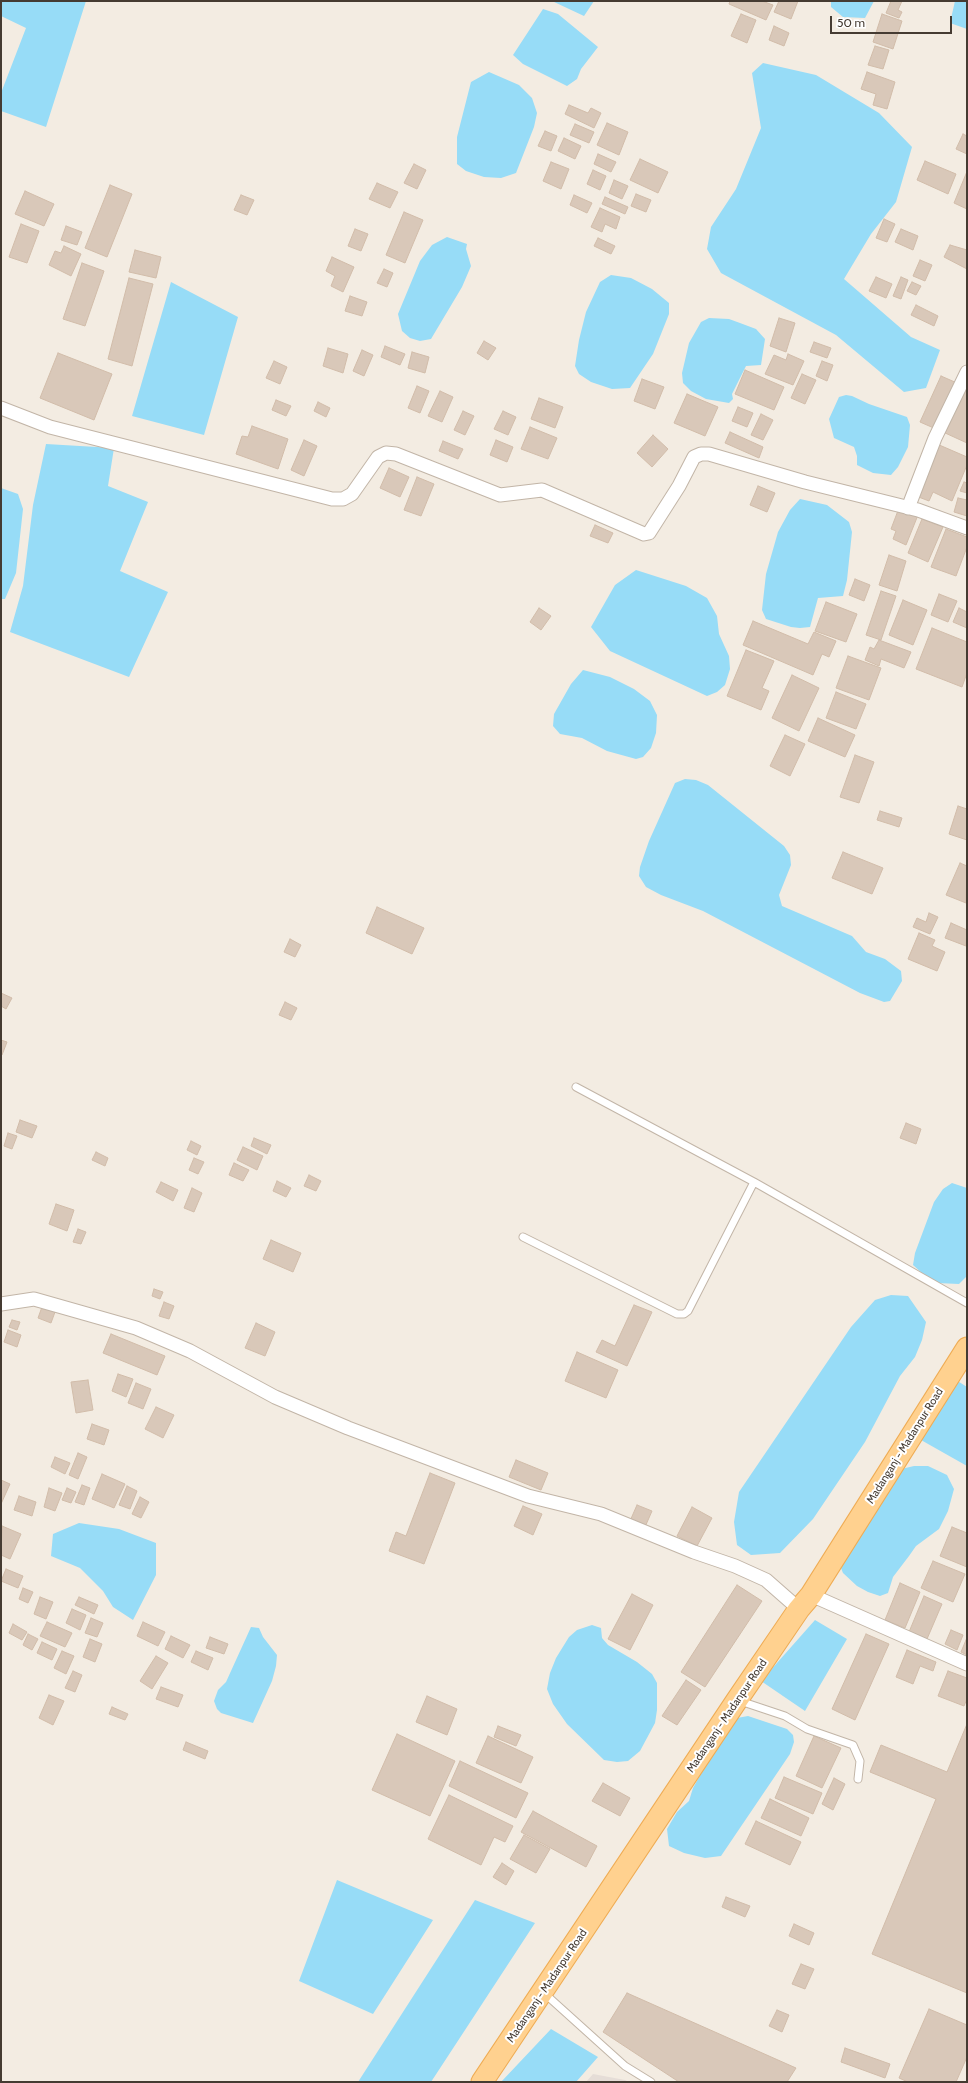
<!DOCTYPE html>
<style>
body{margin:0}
#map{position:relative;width:968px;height:2083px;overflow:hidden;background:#f3ece2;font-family:Cabin,sans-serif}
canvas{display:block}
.frame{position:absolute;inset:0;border:2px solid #453b32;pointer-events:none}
.scale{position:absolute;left:830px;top:16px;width:122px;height:18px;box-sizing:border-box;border:2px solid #453b32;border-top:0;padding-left:5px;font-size:12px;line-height:14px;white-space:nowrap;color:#453b32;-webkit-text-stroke:3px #fff;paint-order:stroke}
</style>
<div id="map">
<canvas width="968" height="2083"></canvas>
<div class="frame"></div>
<div class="scale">50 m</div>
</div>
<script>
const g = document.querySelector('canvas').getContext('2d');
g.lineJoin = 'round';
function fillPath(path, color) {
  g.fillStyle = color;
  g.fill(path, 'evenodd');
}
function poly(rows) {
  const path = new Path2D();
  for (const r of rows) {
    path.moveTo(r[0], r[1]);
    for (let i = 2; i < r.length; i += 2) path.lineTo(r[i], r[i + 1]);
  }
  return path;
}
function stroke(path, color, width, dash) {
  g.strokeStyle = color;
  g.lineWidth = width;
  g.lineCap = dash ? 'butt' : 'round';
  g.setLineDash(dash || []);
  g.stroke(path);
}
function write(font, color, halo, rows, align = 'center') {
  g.font = font + ' Cabin,sans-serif';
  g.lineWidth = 4;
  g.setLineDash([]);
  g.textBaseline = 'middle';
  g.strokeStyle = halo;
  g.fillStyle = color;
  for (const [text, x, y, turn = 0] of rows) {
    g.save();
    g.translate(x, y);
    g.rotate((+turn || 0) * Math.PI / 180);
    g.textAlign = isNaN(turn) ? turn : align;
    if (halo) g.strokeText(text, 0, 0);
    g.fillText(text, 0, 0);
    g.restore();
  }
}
const industrial = poly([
 [593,2074,625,2080,629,2082,586,2082]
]);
const water = poly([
 [1,1,86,1,46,127,1,111,1,93,26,28,1,16],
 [552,1,594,1,584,16],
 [831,1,874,1,865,18,843,17,831,7],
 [955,1,967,1,967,29,950,23],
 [543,9,558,14,598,47,581,69,577,79,567,86,523,64,513,55],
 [763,63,816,75,879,113,912,147,896,202,871,234,844,279,911,337,940,350,926,388,904,392,836,335,721,273,707,249,711,227,736,189,761,128,752,73],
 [489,72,519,85,532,98,537,113,534,127,516,173,501,178,484,177,466,171,457,164,457,137,471,82],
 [447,237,467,244,466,249,471,266,462,287,431,339,420,341,410,338,402,331,398,314,420,261,432,245],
 [611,275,631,278,652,289,669,303,669,314,653,354,630,388,612,389,591,382,579,374,575,366,579,340,586,312,600,282],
 [171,282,238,317,204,435,132,416],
 [709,318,729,319,740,323,756,329,765,339,761,365,746,366,732,394,733,399,729,403,706,399,691,391,683,383,682,373,689,343,701,322],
 [846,395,852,396,869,404,907,417,910,425,908,447,898,467,891,475,873,473,857,465,857,456,854,447,834,438,829,419,839,397],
 [46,444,114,448,108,486,148,502,120,571,168,592,129,677,10,632,23,586,33,505],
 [1,488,18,494,23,509,16,573,5,599,1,599],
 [800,499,827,505,849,522,852,532,847,580,843,596,818,598,810,627,800,628,791,627,766,619,762,610,766,574,778,532,790,510],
 [636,570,686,586,707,598,717,616,719,634,729,656,730,669,725,685,717,692,707,696,610,651,591,627,615,585],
 [583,670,610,677,634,689,650,701,657,715,656,733,651,748,643,757,636,759,607,751,582,738,560,734,553,726,554,714,571,684],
 [685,779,696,780,708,785,784,846,790,855,791,865,779,895,782,906,852,936,866,952,885,959,901,971,902,981,890,1001,884,1002,860,993,703,911,661,895,646,887,639,876,640,867,649,841,675,783],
 [952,1183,967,1188,967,1276,959,1284,937,1283,923,1274,913,1265,915,1253,934,1202,943,1189],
 [891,1295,908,1296,926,1322,922,1340,915,1357,900,1376,865,1442,813,1519,780,1553,751,1555,737,1545,734,1522,739,1492,851,1327,875,1300],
 [953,1378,967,1387,967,1466,921,1440],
 [914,1466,928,1466,947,1475,954,1489,948,1511,939,1529,916,1546,909,1556,893,1577,888,1593,880,1596,868,1592,857,1586,843,1573,839,1563,897,1470],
 [79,1523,119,1529,156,1543,156,1575,133,1620,113,1607,103,1591,80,1568,51,1556,53,1534],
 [815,1620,847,1639,805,1711,761,1681],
 [592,1625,601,1628,602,1638,608,1645,637,1662,652,1674,657,1683,657,1710,655,1723,640,1751,628,1761,617,1762,604,1760,567,1724,553,1704,547,1689,550,1673,556,1658,569,1637,577,1630],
 [251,1627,259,1628,263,1637,277,1655,276,1666,272,1681,253,1723,221,1713,217,1709,214,1701,218,1690,226,1682],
 [748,1716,787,1729,793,1735,794,1742,790,1754,721,1856,705,1858,684,1853,669,1846,667,1829,677,1812,689,1801,693,1788,716,1747,737,1718],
 [337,1880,433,1920,373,2014,299,1981],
 [475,1900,535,1923,431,2082,358,2082],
 [551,2029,598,2057,576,2082,501,2082]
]);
const building = poly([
 [730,1,762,1,773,5,766,20,729,4,730,1],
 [779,1,798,1,791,19,774,12,779,1],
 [891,1,902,1,898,10,902,12,899,18,886,13,891,1],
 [741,14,756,20,747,43,731,36,741,14],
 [882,14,902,21,893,49,873,42,882,14],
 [774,26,789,33,784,46,769,40,774,26],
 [875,46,889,50,883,69,868,65,875,46],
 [867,72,895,82,887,109,873,105,876,94,861,89,867,72],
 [569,105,588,113,591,108,601,113,594,128,565,114,569,105],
 [607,123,628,132,619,155,597,145,607,123],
 [575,124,594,132,589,143,570,135,575,124],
 [545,131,557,136,551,151,538,146,545,131],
 [963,134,967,136,967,154,956,149,963,134],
 [564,138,581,146,575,159,558,151,564,138],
 [598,154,616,162,611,172,594,164,598,154],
 [640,159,668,172,658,193,630,180,640,159],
 [925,161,956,174,948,194,917,180,925,161],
 [551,162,569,169,561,189,543,181,551,162],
 [414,164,426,170,417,189,404,183,414,164],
 [593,170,606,176,600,190,587,184,593,170],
 [966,174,967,175,967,209,954,203,966,174],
 [614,180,628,186,622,199,609,193,614,180],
 [377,183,398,192,390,208,369,199,377,183],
 [110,185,132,194,107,257,85,248,110,185],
 [25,191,54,204,44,226,15,214,25,191],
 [636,194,651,200,646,212,631,206,636,194],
 [241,195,254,200,247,215,234,210,241,195],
 [574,195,592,203,587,213,570,205,574,195],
 [605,197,628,207,625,214,602,204,605,197],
 [600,208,620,217,616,229,605,224,602,232,591,227,600,208],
 [404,212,423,220,405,263,386,255,404,212],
 [884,219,895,224,887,242,876,238,884,219],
 [21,224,39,231,27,263,9,257,21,224],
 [66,226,82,232,77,245,61,240,66,226],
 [355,229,368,234,361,251,348,246,355,229],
 [901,229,918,236,913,250,895,242,901,229],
 [598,238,615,246,611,254,594,246,598,238],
 [950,245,967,250,967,269,944,257,950,245],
 [64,246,81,254,71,276,49,265,55,251,61,253,64,246],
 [135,250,161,257,156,278,129,272,135,250],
 [332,257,354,267,343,292,331,286,335,276,326,271,332,257],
 [920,260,932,265,925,281,913,276,920,260],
 [82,263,104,271,85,326,63,319,82,263],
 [384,269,393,273,387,287,377,283,384,269],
 [876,277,892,284,886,298,869,291,876,277],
 [901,277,908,280,901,299,893,296,901,277],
 [129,278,153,284,132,366,108,359,129,278],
 [912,282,921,286,916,295,907,291,912,282],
 [350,296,367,302,362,316,345,311,350,296],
 [916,305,938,316,934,326,911,315,916,305],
 [779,318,795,323,786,352,770,346,779,318],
 [484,341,496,348,488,360,477,353,484,341],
 [814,342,831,348,827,358,810,352,814,342],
 [385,346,405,354,400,365,381,357,385,346],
 [328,348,348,354,343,373,323,366,328,348],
 [362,350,373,355,364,376,353,371,362,350],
 [412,352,429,357,425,373,408,368,412,352],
 [58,353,112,374,94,420,40,398,58,353],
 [788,354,804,361,793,385,765,374,774,355,786,360,788,354],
 [274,361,287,367,280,384,266,378,274,361],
 [822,361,833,365,827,381,816,376,822,361],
 [745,370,784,387,774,410,735,394,745,370],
 [802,374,816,380,805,404,791,398,802,374],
 [941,376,957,383,936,429,920,422,941,376],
 [642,379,664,387,655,409,634,401,642,379],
 [417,386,429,391,420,413,408,408,417,386],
 [963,389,967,390,967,443,943,432,963,389],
 [440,391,453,397,442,422,428,416,440,391],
 [687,394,718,407,705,436,674,423,687,394],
 [539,398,563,407,555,428,531,419,539,398],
 [276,400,291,406,286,416,272,410,276,400],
 [318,402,330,408,326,417,314,411,318,402],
 [738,407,753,413,747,427,732,421,738,407],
 [463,411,474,416,465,435,454,430,463,411],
 [503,411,516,417,508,435,494,429,503,411],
 [761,414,773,420,763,440,751,435,761,414],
 [252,426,288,439,278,469,236,454,242,436,248,437,252,426],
 [530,427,557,438,548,459,521,449,530,427],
 [730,432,763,447,759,458,725,443,730,432],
 [653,435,668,449,652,467,637,453,653,435],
 [304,440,317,446,304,476,291,470,304,440],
 [496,440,513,447,507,462,490,455,496,440],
 [443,441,463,449,458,459,439,451,443,441],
 [937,444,967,457,967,465,952,501,933,492,929,501,916,496,937,444],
 [389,468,409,477,400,497,380,488,389,468],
 [417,477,434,484,421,516,404,510,417,477],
 [964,482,967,483,967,493,960,491,964,482],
 [758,486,775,493,767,512,750,505,758,486],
 [958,498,967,500,967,516,954,512,958,498],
 [899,508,918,515,906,545,893,539,896,531,891,529,899,508],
 [922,519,943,527,928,562,908,553,922,519],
 [595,525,613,533,608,543,590,536,595,525],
 [946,529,967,537,967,547,956,576,931,567,946,529],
 [889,555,906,561,897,591,879,585,889,555],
 [855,579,870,585,864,601,849,595,855,579],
 [881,591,896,596,881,640,866,635,881,591],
 [939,594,957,601,948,622,931,615,939,594],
 [903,600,927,610,913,645,889,635,903,600],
 [826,602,857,614,846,642,815,631,826,602],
 [539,608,551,616,541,630,530,622,539,608],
 [959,608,967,612,967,628,953,622,959,608],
 [753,621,808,644,814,632,836,641,829,657,822,654,813,675,743,645,753,621],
 [932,628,967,642,967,673,962,687,916,669,932,628],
 [879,640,911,652,904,668,881,659,879,666,865,660,870,647,874,649,879,640],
 [746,650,774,661,762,688,769,691,761,710,727,696,746,650],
 [848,656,881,668,869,700,836,688,848,656],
 [792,675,819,688,799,731,772,718,792,675],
 [836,692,866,704,856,729,826,718,836,692],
 [818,718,855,735,845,757,808,741,818,718],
 [785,735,805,744,790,776,770,766,785,735],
 [855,755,874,762,859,803,840,797,855,755],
 [958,806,967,809,967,840,949,834,958,806],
 [880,811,902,818,899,827,877,820,880,811],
 [843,852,883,868,872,894,832,878,843,852],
 [960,863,967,866,966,903,946,895,960,863],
 [377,907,424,928,412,954,366,933,377,907],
 [929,913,938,917,930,934,913,927,917,918,926,922,929,913],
 [951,923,967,930,966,946,945,938,951,923],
 [919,933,935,940,932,946,945,952,937,971,908,959,919,933],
 [290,939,301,945,295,957,284,952,290,939],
 [1,993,12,998,6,1009,1,1006,1,993],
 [285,1002,297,1008,291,1020,279,1015,285,1002],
 [1,1040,7,1042,2,1055,1,1054,1,1040],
 [20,1120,37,1126,32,1138,16,1132,20,1120],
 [906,1123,921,1129,916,1144,900,1138,906,1123],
 [8,1133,17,1136,12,1149,4,1146,8,1133],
 [254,1138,271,1145,267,1154,251,1146,254,1138],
 [191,1141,201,1146,197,1155,187,1150,191,1141],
 [243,1147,263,1156,257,1170,237,1160,243,1147],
 [96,1152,108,1158,105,1166,92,1160,96,1152],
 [194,1158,204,1162,198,1174,189,1170,194,1158],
 [234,1163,249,1170,243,1181,229,1175,234,1163],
 [309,1175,321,1181,316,1191,304,1186,309,1175],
 [277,1181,291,1188,286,1197,273,1191,277,1181],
 [161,1182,178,1190,173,1201,156,1192,161,1182],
 [192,1188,202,1193,194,1212,184,1208,192,1188],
 [56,1204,74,1210,67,1231,49,1224,56,1204],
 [78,1229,86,1232,81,1244,73,1242,78,1229],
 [271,1240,301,1253,293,1272,263,1259,271,1240],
 [154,1289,163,1292,160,1299,152,1296,154,1289],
 [164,1302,174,1306,169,1319,159,1316,164,1302],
 [634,1305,652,1312,627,1366,596,1352,602,1340,615,1346,634,1305],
 [42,1307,55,1312,51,1323,38,1318,42,1307],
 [12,1320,20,1322,17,1330,9,1327,12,1320],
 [256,1323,275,1332,265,1356,245,1348,256,1323],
 [8,1330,21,1335,17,1347,4,1342,8,1330],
 [111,1334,165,1356,157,1375,103,1353,111,1334],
 [577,1352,618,1370,606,1398,565,1381,577,1352],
 [118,1374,133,1379,126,1397,112,1391,118,1374],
 [88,1380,93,1410,76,1413,71,1382,88,1380],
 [136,1383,151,1389,143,1409,128,1403,136,1383],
 [156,1407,174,1415,163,1438,145,1429,156,1407],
 [92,1424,109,1430,104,1445,87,1439,92,1424],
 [78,1453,87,1457,78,1479,69,1475,78,1453],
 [55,1457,70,1463,65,1474,51,1467,55,1457],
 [516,1460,548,1473,541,1490,509,1477,516,1460],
 [430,1473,455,1483,424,1564,389,1551,396,1532,406,1536,430,1473],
 [102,1474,125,1484,114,1508,92,1499,102,1474],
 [1,1480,10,1484,1,1504,1,1480],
 [82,1485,90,1488,84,1505,75,1502,82,1485],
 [127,1486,137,1491,130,1509,119,1505,127,1486],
 [49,1488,62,1493,55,1511,44,1507,49,1488],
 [67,1488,76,1492,71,1503,62,1500,67,1488],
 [19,1496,36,1502,32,1516,14,1510,19,1496],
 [140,1497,149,1502,141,1518,132,1514,140,1497],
 [637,1505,652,1511,645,1527,630,1521,637,1505],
 [523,1506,542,1514,533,1535,514,1526,523,1506],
 [692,1507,712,1518,697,1546,677,1536,692,1507],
 [2,1526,21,1534,10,1559,1,1555,2,1526],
 [952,1527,967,1533,967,1567,940,1556,952,1527],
 [933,1561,965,1574,953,1602,921,1588,933,1561],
 [6,1569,23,1576,18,1588,1,1581,6,1569],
 [900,1583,920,1592,905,1628,885,1620,900,1583],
 [737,1585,762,1601,705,1687,681,1672,737,1585],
 [23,1588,33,1592,28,1603,19,1599,23,1588],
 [632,1594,653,1605,630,1650,608,1639,632,1594],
 [924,1596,942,1604,927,1639,909,1632,924,1596],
 [40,1597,53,1602,46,1619,34,1614,40,1597],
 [79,1597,98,1605,94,1614,75,1605,79,1597],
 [72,1609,86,1615,80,1630,66,1623,72,1609],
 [91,1618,103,1623,97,1637,85,1633,91,1618],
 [47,1622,72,1633,65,1647,40,1636,47,1622],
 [143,1622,165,1632,158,1646,137,1636,143,1622],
 [13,1624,27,1632,22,1640,9,1633,13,1624],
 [951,1630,963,1635,957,1650,945,1644,951,1630],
 [28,1634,38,1639,32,1650,23,1645,28,1634],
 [866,1634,889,1644,855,1720,832,1709,866,1634],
 [171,1636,190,1645,183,1658,165,1649,171,1636],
 [210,1637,228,1644,224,1654,206,1648,210,1637],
 [90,1639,102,1644,95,1662,83,1657,90,1639],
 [966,1640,967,1640,967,1655,961,1652,966,1640],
 [42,1642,57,1649,52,1660,37,1653,42,1642],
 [907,1650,936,1662,933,1671,920,1666,913,1684,896,1677,907,1650],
 [62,1651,74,1656,66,1674,54,1668,62,1651],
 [196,1651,213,1658,208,1670,191,1662,196,1651],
 [156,1656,168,1663,152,1689,140,1681,156,1656],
 [73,1671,82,1675,75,1692,65,1688,73,1671],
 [948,1671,967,1678,967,1699,964,1706,938,1696,948,1671],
 [686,1680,701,1690,677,1725,662,1716,686,1680],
 [161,1687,183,1695,178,1707,156,1699,161,1687],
 [49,1695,64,1701,53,1725,39,1718,49,1695],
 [427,1696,457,1709,447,1735,416,1722,427,1696],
 [112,1707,128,1714,125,1720,109,1714,112,1707],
 [967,1724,967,1993,872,1954,936,1799,870,1772,881,1745,947,1772,967,1724],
 [498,1726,521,1735,516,1746,494,1737,498,1726],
 [397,1734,455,1761,430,1816,372,1790,397,1734],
 [488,1736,533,1757,521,1783,476,1763,488,1736],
 [814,1736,841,1748,822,1788,796,1776,814,1736],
 [186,1742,208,1751,205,1759,183,1750,186,1742],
 [460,1761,528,1793,516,1818,449,1786,460,1761],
 [784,1777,822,1793,813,1814,775,1798,784,1777],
 [834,1778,845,1784,833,1810,822,1804,834,1778],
 [603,1783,630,1798,620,1816,592,1801,603,1783],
 [449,1795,513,1826,505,1842,494,1837,481,1865,428,1839,449,1795],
 [770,1799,809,1818,801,1836,761,1818,770,1799],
 [533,1811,597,1846,586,1867,521,1832,533,1811],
 [756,1821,801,1842,790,1865,745,1844,756,1821],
 [524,1835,550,1849,536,1873,510,1859,524,1835],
 [502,1863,514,1871,506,1885,493,1877,502,1863],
 [726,1897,750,1906,745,1917,722,1907,726,1897],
 [794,1924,814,1933,809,1945,789,1936,794,1924],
 [801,1964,814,1969,805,1989,792,1984,801,1964],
 [627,1993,796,2068,787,2082,679,2082,603,2032,627,1993],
 [929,2009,967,2025,967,2057,956,2082,908,2082,899,2078,929,2009],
 [777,2010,789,2015,782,2032,769,2026,777,2010],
 [845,2048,890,2064,885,2078,841,2062,845,2048]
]);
const service = poly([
 [576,1087,754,1182,967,1303],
 [523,1237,677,1314,684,1314,688,1311,754,1182],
 [740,1701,785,1716,807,1729,853,1745,860,1761,858,1779],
 [544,1993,625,2066,651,2082]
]);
const minor = poly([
 [1,408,50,427,332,499,343,499,352,494,378,457,386,453,396,454,500,495,542,490,644,534,649,533,679,486,694,457,701,454,709,454,805,482,918,510,967,528],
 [908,508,935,438,967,372],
 [1,1304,34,1299,136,1328,190,1351,275,1397,348,1428,528,1496,601,1514,694,1552,735,1566,766,1580,799,1609],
 [811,1595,967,1664]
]);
const primary = poly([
 [482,2082,737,1700,799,1609,811,1595,967,1348]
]);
const streetNames = [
 ["Madanganj - Madanpur Road",905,1446,-58],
 ["Madanganj - Madanpur Road",727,1716,-56],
 ["Madanganj - Madanpur Road",547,1986,-56]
];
fillPath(industrial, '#e5ddd7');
fillPath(water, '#97dcf7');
fillPath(building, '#d9c8b9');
stroke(building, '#d1bca9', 1);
stroke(service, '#c2b5a7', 9);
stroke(minor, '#c2b5a7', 15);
stroke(primary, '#efac54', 23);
stroke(service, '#fff', 7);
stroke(minor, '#fff', 13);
stroke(primary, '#ffd18f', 21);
write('11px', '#453b32', '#fff', streetNames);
</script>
